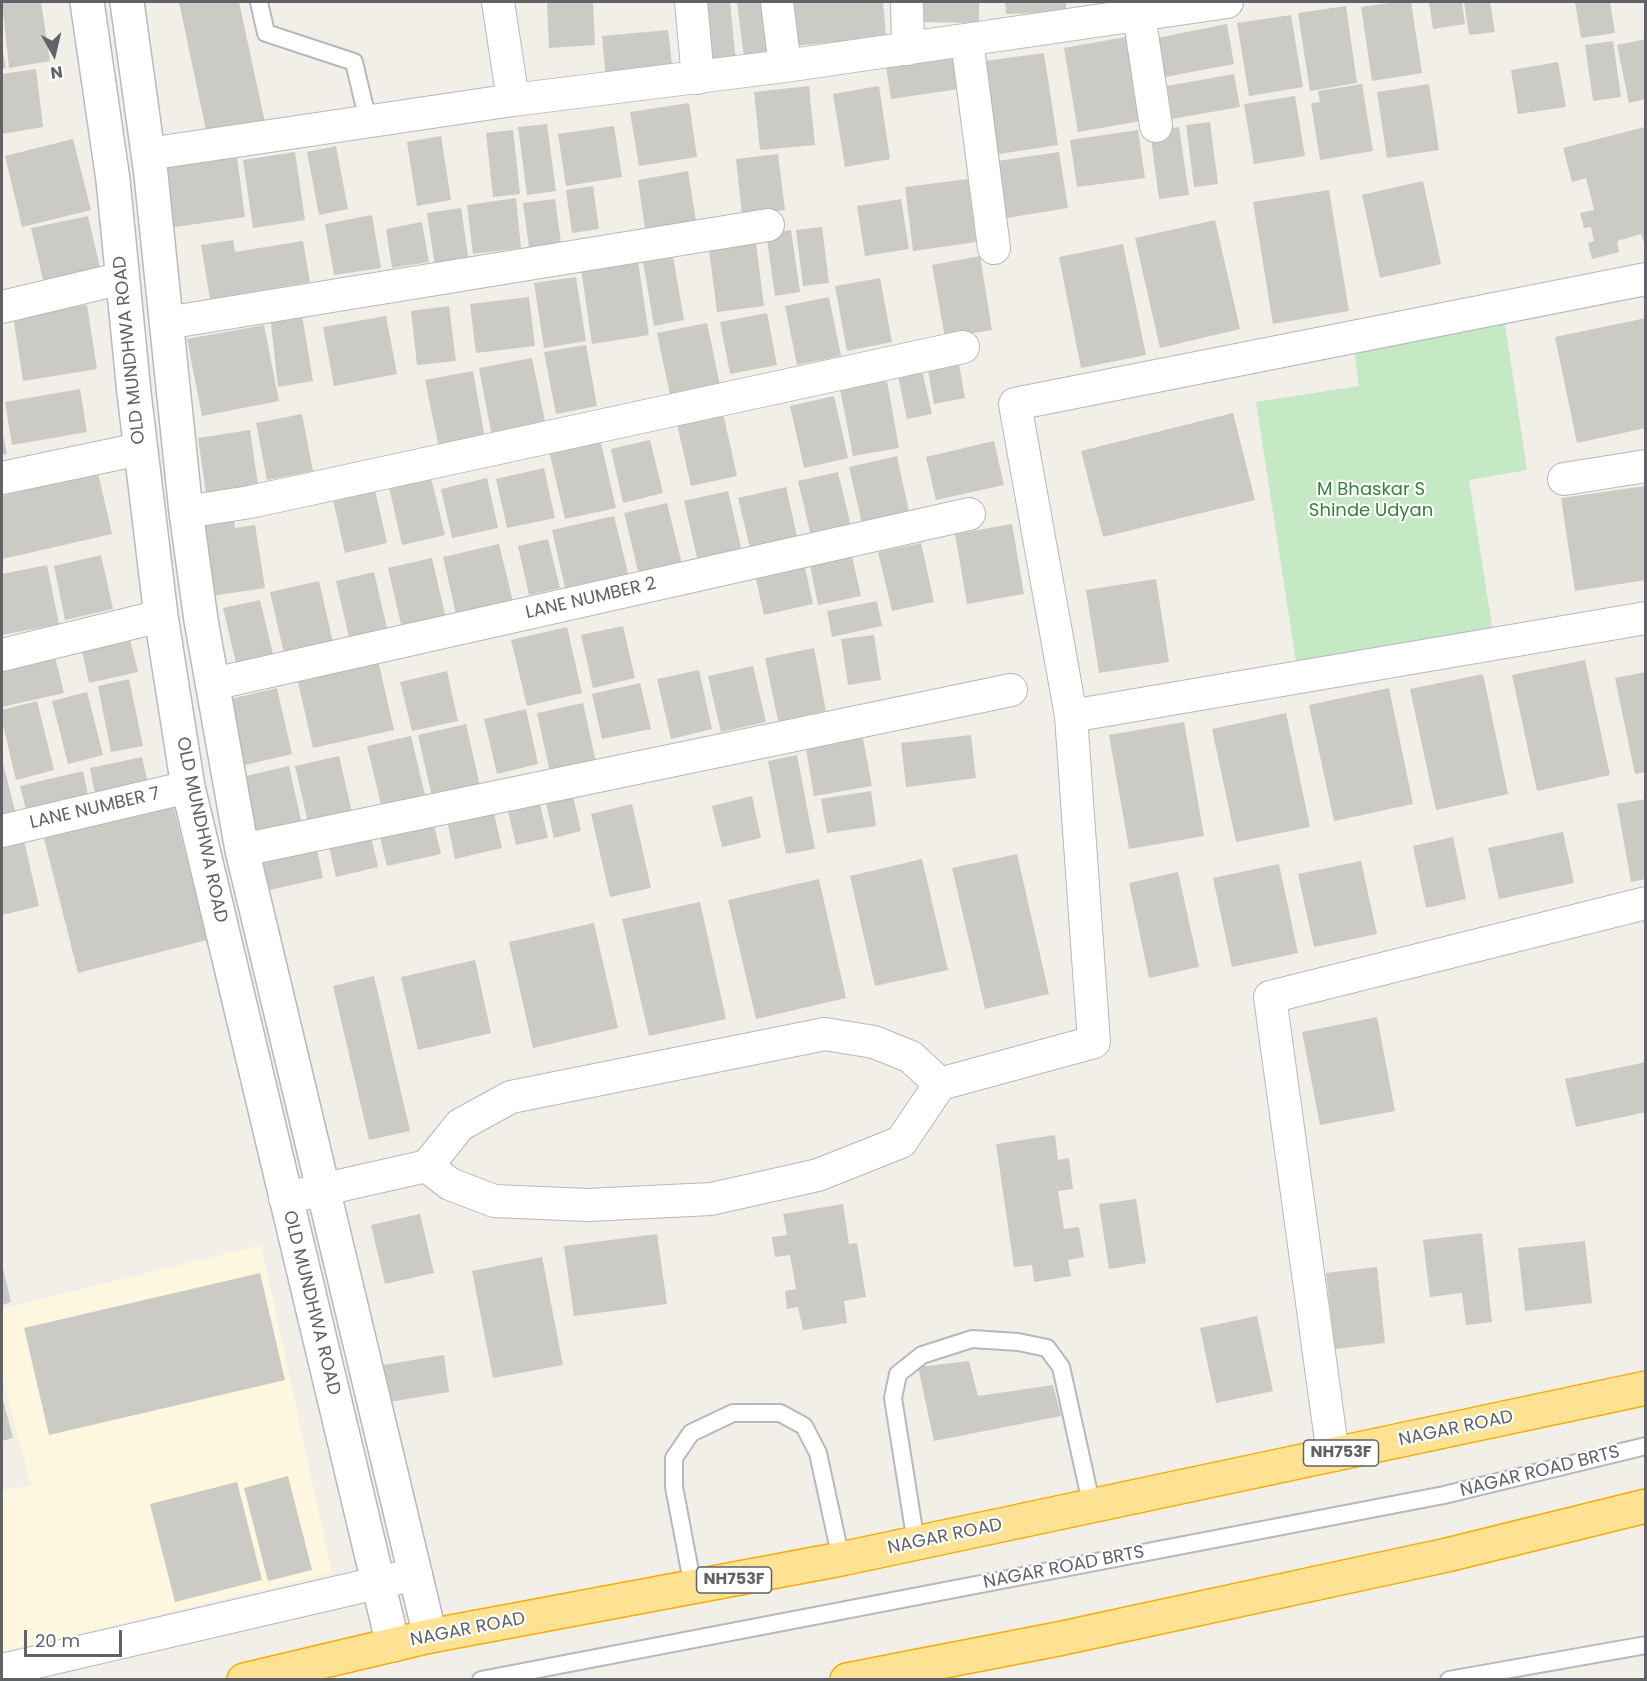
<!DOCTYPE html>
<style>
body{margin:0}
#map{position:relative;width:1647px;height:1681px;overflow:hidden;background:#f1efe8;font-family:Poppins,sans-serif}
canvas{display:block}
.frame{position:absolute;inset:0;border:3px solid #5f6368;pointer-events:none}
.north{position:absolute;left:24px;top:24px;width:60px;height:60px;-webkit-text-stroke:4px #fff;paint-order:stroke;rotate:172deg;font-size:16px;font-weight:700;line-height:24px;text-align:center;color:#5f6368}
.north::after{content:'';display:block;margin:auto;width:21px;height:27px;background:#5f6368;clip-path:polygon(50% 0,100% 100%,50% 72%,0 100%)}
.scale{position:absolute;left:24px;top:1630px;width:98px;height:27px;box-sizing:border-box;border:3px solid #5f6368;border-top:0;padding-left:8px;font-size:18px;line-height:21px;white-space:nowrap;color:#5f6368;-webkit-text-stroke:4px #fff;paint-order:stroke}
</style>
<div id="map">
<canvas width="1647" height="1681"></canvas>
<div class="frame"></div>
<div class="north">N</div>
<div class="scale">20 m</div>
</div>
<script>
const g = document.querySelector('canvas').getContext('2d');
g.lineJoin = 'round';
function fillPath(path, color) {
  g.fillStyle = color;
  g.fill(path, 'evenodd');
}
function poly(rows) {
  const path = new Path2D();
  for (const r of rows) {
    path.moveTo(r[0], r[1]);
    for (let i = 2; i < r.length; i += 2) path.lineTo(r[i], r[i + 1]);
  }
  return path;
}
function stroke(path, color, width, dash) {
  g.strokeStyle = color;
  g.lineWidth = width;
  g.lineCap = dash ? 'butt' : 'round';
  g.setLineDash(dash || []);
  g.stroke(path);
}
function write(font, color, halo, rows, align = 'center') {
  g.font = font + ' Poppins,sans-serif';
  g.lineWidth = 4.5;
  g.setLineDash([]);
  g.textBaseline = 'middle';
  g.strokeStyle = halo;
  g.fillStyle = color;
  for (const [text, x, y, turn = 0] of rows) {
    g.save();
    g.translate(x, y);
    g.rotate((+turn || 0) * Math.PI / 180);
    g.textAlign = isNaN(turn) ? turn : align;
    if (halo) g.strokeText(text, 0, 0);
    g.fillText(text, 0, 0);
    g.restore();
  }
}
const commercial = poly([
 [261,1245,332,1573,2,1652,2,1491,31,1485,2,1378,2,1309]
]);
const green = poly([
 [1505,324,1527,470,1469,480,1494,638,1297,668,1256,402,1359,386,1354,347]
]);
const building = poly([
 [2,2,41,2,50,61,9,68],
 [179,2,239,2,266,127,208,140],
 [547,2,593,2,595,45,549,48],
 [698,2,730,2,736,63,705,67],
 [737,2,770,2,776,53,744,58],
 [790,2,883,2,886,37,794,46],
 [919,2,979,2,979,23,919,22],
 [1005,2,1066,2,1066,12,1006,14],
 [1397,2,1411,2,1422,73,1372,81,1361,7],
 [1429,2,1462,2,1465,24,1433,29],
 [1464,2,1490,2,1495,32,1469,35],
 [1575,2,1610,2,1615,33,1581,38],
 [1346,6,1357,83,1310,91,1298,13],
 [1291,15,1303,87,1249,96,1237,23],
 [1227,24,1234,64,1165,77,1157,38],
 [668,30,673,74,606,80,602,36],
 [1131,36,1146,120,1078,132,1064,48],
 [1646,39,1646,99,1629,103,1617,45],
 [1613,41,1621,97,1593,101,1585,45],
 [2,47,6,68,2,69],
 [1044,53,1058,145,992,155,978,62],
 [962,57,966,88,891,99,886,67],
 [1558,62,1566,107,1518,114,1511,70],
 [36,69,43,127,2,134,2,74],
 [1234,74,1240,107,1172,119,1167,86],
 [1362,84,1373,151,1320,160,1311,103,1320,102,1318,91],
 [1429,84,1439,150,1387,158,1377,92],
 [809,86,815,145,760,150,754,92],
 [879,86,890,159,845,167,833,94],
 [1295,96,1305,156,1254,164,1244,104],
 [689,103,697,157,639,166,630,112],
 [1210,122,1218,184,1194,187,1186,125],
 [547,124,556,191,527,195,518,127],
 [614,126,622,177,566,186,558,134],
 [1179,127,1189,195,1159,199,1150,131],
 [1645,127,1646,248,1641,234,1617,241,1619,252,1592,259,1588,243,1594,241,1591,227,1584,228,1580,213,1594,210,1586,178,1572,182,1563,148],
 [513,130,520,194,493,197,486,133],
 [1138,130,1145,178,1077,187,1070,140],
 [441,136,451,200,417,206,407,142],
 [73,139,91,210,22,227,5,156],
 [336,146,348,209,319,215,307,152],
 [295,152,305,220,253,228,243,160],
 [1059,152,1068,208,1000,219,991,162],
 [778,154,785,210,742,215,736,159],
 [237,157,245,217,168,228,159,168],
 [688,171,696,221,645,229,638,180],
 [968,179,976,242,913,251,905,187],
 [1423,181,1441,264,1380,278,1362,195],
 [593,186,599,229,572,233,566,190],
 [1329,190,1349,311,1273,324,1253,202],
 [516,198,521,248,473,254,467,205],
 [555,199,561,243,529,247,523,203],
 [901,199,909,249,865,256,857,206],
 [461,208,469,262,435,267,427,213],
 [372,215,381,268,334,275,325,224],
 [88,216,100,268,43,280,31,228],
 [1215,220,1240,329,1160,348,1135,238],
 [422,222,429,262,392,268,386,229],
 [822,227,829,283,803,286,796,230],
 [791,230,800,292,775,296,766,233],
 [233,240,235,252,303,241,310,282,210,299,201,245],
 [756,243,764,306,717,312,709,249],
 [1123,244,1146,355,1081,368,1059,257],
 [980,256,992,330,945,338,932,265],
 [673,257,684,320,654,326,643,262],
 [638,261,649,335,592,344,581,269],
 [576,277,586,341,544,348,534,283],
 [880,278,892,342,847,351,835,286],
 [529,297,535,346,476,353,470,304],
 [829,297,841,356,797,365,785,306],
 [87,305,97,369,23,381,13,316],
 [449,306,456,361,417,365,411,311],
 [301,309,313,381,278,387,270,315],
 [767,313,777,365,730,374,720,322],
 [386,316,397,374,334,386,323,327],
 [1646,318,1646,428,1577,443,1555,337],
 [707,323,720,385,670,395,657,333],
 [264,325,279,401,202,416,187,339],
 [586,345,597,406,556,414,544,352],
 [532,358,546,426,492,437,479,368],
 [959,364,965,398,934,404,928,370],
 [921,366,932,414,907,419,897,372],
 [473,371,485,439,439,448,425,380],
 [887,381,899,448,853,456,840,389],
 [80,389,87,432,12,445,5,402],
 [834,396,848,458,804,468,790,406],
 [723,413,737,476,691,486,677,424],
 [1233,413,1255,500,1103,537,1081,451],
 [302,414,313,471,267,480,256,423],
 [2,429,7,454,2,455],
 [250,430,258,485,206,493,198,438],
 [600,439,616,508,565,519,549,451],
 [650,440,663,493,623,503,611,449],
 [994,441,1004,485,936,500,926,457],
 [897,456,911,521,864,532,849,467],
 [544,468,555,518,507,528,496,479],
 [838,472,851,527,811,536,798,481],
 [98,473,112,534,2,559,2,496],
 [431,478,445,535,402,545,389,487],
 [487,478,498,528,452,538,441,489],
 [1646,486,1646,580,1575,591,1561,498],
 [786,487,799,545,752,556,738,498],
 [375,490,387,543,345,553,333,500],
 [728,491,743,556,699,566,684,501],
 [667,503,682,564,639,575,624,513],
 [233,515,235,528,255,525,265,588,211,596,199,520],
 [614,516,629,577,566,592,552,530],
 [1012,524,1024,594,967,604,955,534],
 [548,539,560,588,529,595,518,546],
 [921,543,934,602,892,611,878,552],
 [499,544,515,610,458,623,443,557],
 [101,555,113,609,65,620,54,566],
 [852,556,861,596,818,605,810,565],
 [432,558,447,623,403,633,388,568],
 [47,565,59,624,2,635,2,574],
 [805,567,813,604,764,615,756,579],
 [374,572,389,637,351,646,336,581],
 [1156,579,1169,662,1099,673,1086,590],
 [319,581,334,647,285,658,270,592],
 [260,600,274,658,237,667,223,608],
 [877,601,882,626,832,637,827,611],
 [623,626,635,678,593,688,581,635],
 [567,627,582,693,527,706,511,640],
 [129,635,138,672,89,683,81,646],
 [874,635,881,680,848,685,841,639],
 [814,648,826,711,778,721,765,658],
 [55,657,64,693,2,707,2,669],
 [378,660,394,730,313,748,297,678],
 [1585,660,1610,775,1537,791,1512,675],
 [753,666,766,722,721,732,708,676],
 [699,670,712,729,671,739,657,679],
 [447,671,458,721,412,731,400,682],
 [1646,672,1646,772,1635,774,1615,678],
 [1483,674,1508,794,1436,810,1410,689],
 [129,679,143,746,111,752,98,686],
 [640,683,651,729,602,739,592,694],
 [277,688,292,754,241,766,226,700],
 [1389,688,1413,804,1334,821,1309,705],
 [87,692,103,755,68,764,52,701],
 [37,701,54,770,16,780,2,721,2,710],
 [583,703,596,762,550,772,537,713],
 [526,709,538,764,497,774,484,719],
 [1286,713,1310,827,1236,842,1212,729],
 [1184,722,1204,836,1129,849,1109,735],
 [466,724,480,786,432,797,418,735],
 [862,733,872,786,814,796,805,743],
 [971,735,976,778,906,787,901,743],
 [411,736,426,799,382,809,367,746],
 [797,755,815,849,786,854,768,761],
 [339,756,354,821,310,831,295,766],
 [142,757,148,783,95,794,90,768],
 [2,759,15,811,2,814],
 [289,766,303,829,255,840,241,777],
 [83,771,88,795,26,810,20,786],
 [571,787,581,831,554,838,544,794],
 [871,791,876,826,827,833,821,799],
 [752,796,761,838,722,847,712,806],
 [171,797,207,940,78,973,42,830],
 [1646,799,1646,879,1631,882,1617,804],
 [539,800,548,838,516,845,507,807],
 [632,804,651,888,610,897,591,814],
 [493,809,502,848,455,859,447,820],
 [433,821,441,854,387,866,379,833],
 [1563,832,1574,883,1499,899,1488,848],
 [370,833,378,867,336,877,328,842],
 [23,836,39,906,2,915,2,841],
 [1453,837,1466,899,1426,908,1413,846],
 [315,841,323,878,265,891,257,855],
 [1017,854,1049,994,985,1009,952,868],
 [922,859,948,970,875,986,850,876],
 [1361,861,1377,934,1314,947,1298,874],
 [1279,864,1298,953,1232,967,1213,878],
 [1178,872,1199,967,1149,978,1129,883],
 [819,879,846,998,756,1019,728,900],
 [700,902,726,1019,649,1036,622,919],
 [594,923,618,1028,533,1048,509,942],
 [475,960,491,1033,418,1050,401,977],
 [374,976,410,1131,369,1140,333,986],
 [1377,1017,1395,1111,1320,1125,1302,1032],
 [1646,1062,1646,1112,1576,1127,1565,1079],
 [1055,1135,1058,1160,1069,1158,1073,1189,1058,1191,1064,1229,1079,1227,1084,1257,1068,1260,1071,1276,1034,1282,1032,1265,1014,1267,996,1144],
 [1136,1199,1146,1263,1109,1269,1099,1204],
 [843,1204,849,1244,857,1243,866,1297,844,1301,847,1323,803,1330,798,1307,787,1309,785,1291,796,1289,790,1255,775,1257,772,1237,787,1235,783,1214],
 [420,1214,434,1273,385,1284,371,1225],
 [1482,1233,1492,1322,1466,1325,1462,1293,1430,1297,1423,1240],
 [657,1234,667,1304,574,1316,564,1246],
 [1585,1241,1592,1303,1525,1311,1518,1248],
 [542,1257,563,1365,493,1378,472,1271],
 [2,1264,11,1302,2,1305],
 [1377,1267,1385,1343,1335,1349,1326,1273],
 [260,1273,285,1380,49,1435,24,1328],
 [1257,1316,1273,1391,1216,1403,1200,1328],
 [444,1355,449,1392,377,1404,371,1367],
 [969,1361,978,1396,1053,1385,1061,1416,934,1441,918,1367],
 [2,1396,13,1438,2,1441],
 [288,1476,312,1570,268,1581,244,1488],
 [237,1482,262,1580,175,1602,150,1504]
]);
const lane = poly([
 [259,2,266,33,354,62,368,121],
 [916,1543,893,1398,898,1374,922,1355,972,1339,1018,1342,1047,1348,1061,1367,1092,1507],
 [693,1587,674,1487,674,1458,691,1433,733,1413,780,1413,804,1426,818,1453,841,1559],
 [481,1680,1444,1495,1646,1446],
 [1449,1680,1646,1645]
]);
const street = poly([
 [498,2,513,100],
 [691,2,698,78],
 [777,2,785,66],
 [907,2,908,49],
 [1139,15,1156,126],
 [967,41,994,248],
 [148,154,513,100,785,66,1227,2],
 [2,307,123,278],
 [166,323,768,225],
 [2,478,140,449],
 [1564,479,1646,466],
 [186,512,250,502,963,347],
 [2,655,161,616],
 [213,684,969,514],
 [1071,716,1646,618],
 [2,831,188,787],
 [242,850,1011,690],
 [427,1166,450,1184,494,1201,588,1205,711,1199,818,1175,901,1142,940,1084,1094,1042,1071,716,1015,404,1646,279],
 [285,1198,427,1166,460,1125,511,1097,825,1034,874,1042,911,1057,940,1084],
 [1333,1455,1270,997,1646,903],
 [2,1670,416,1574]
]);
const secondary = poly([
 [87,2,113,180,134,393,161,616,188,787,393,1645],
 [127,2,151,175,186,512,201,620,242,850,430,1636]
]);
const highway = poly([
 [244,1680,430,1636,841,1559,1646,1388],
 [847,1680,1058,1639,1447,1555,1646,1506]
]);
const shields = [
 [1341,1453,75],
 [734,1580,75]
];
const shieldNames = [
 ["NH753F",1341,1453],
 ["NH753F",734,1580]
];
const streetNames = [
 ["OLD MUNDHWA ROAD",130,350,-96],
 ["LANE NUMBER 2",591,599,-13],
 ["LANE NUMBER 7",95,809,-13],
 ["OLD MUNDHWA ROAD",201,830,78],
 ["OLD MUNDHWA ROAD",311,1303,76],
 ["NAGAR ROAD",1456,1429,-12],
 ["NAGAR ROAD BRTS",1540,1472,-14],
 ["NAGAR ROAD",945,1537,-12],
 ["NAGAR ROAD BRTS",1064,1568,-11],
 ["NAGAR ROAD",468,1630,-11]
];
const parkNames = [
 ["M Bhaskar S",1371,490],
 ["Shinde Udyan",1371,511]
];
fillPath(commercial, '#fef7e0');
fillPath(green, '#c5e8c5');
fillPath(building, '#cccac5');
stroke(lane, '#b5b8bc', 20);
stroke(street, '#b5b8bc', 34);
stroke(secondary, '#b6babf', 36);
stroke(highway, '#f9ab00', 36);
stroke(lane, '#fff', 16);
stroke(street, '#fff', 32);
stroke(secondary, '#fff', 33);
stroke(highway, '#fde293', 33);
for (const [x, y, w] of shields) {
  const box = new Path2D();
  box.roundRect(x - w / 2, y - 13, w, 26, 4.5);
  g.fillStyle = '#fff';
  g.fill(box);
  stroke(box, '#5f6368', 1.5);
}
write('bold 16px', '#5f6368', null, shieldNames);
write('18px', '#5f6368', '#fff', streetNames);
write('18px', '#348238', '#fff', parkNames);
</script>
